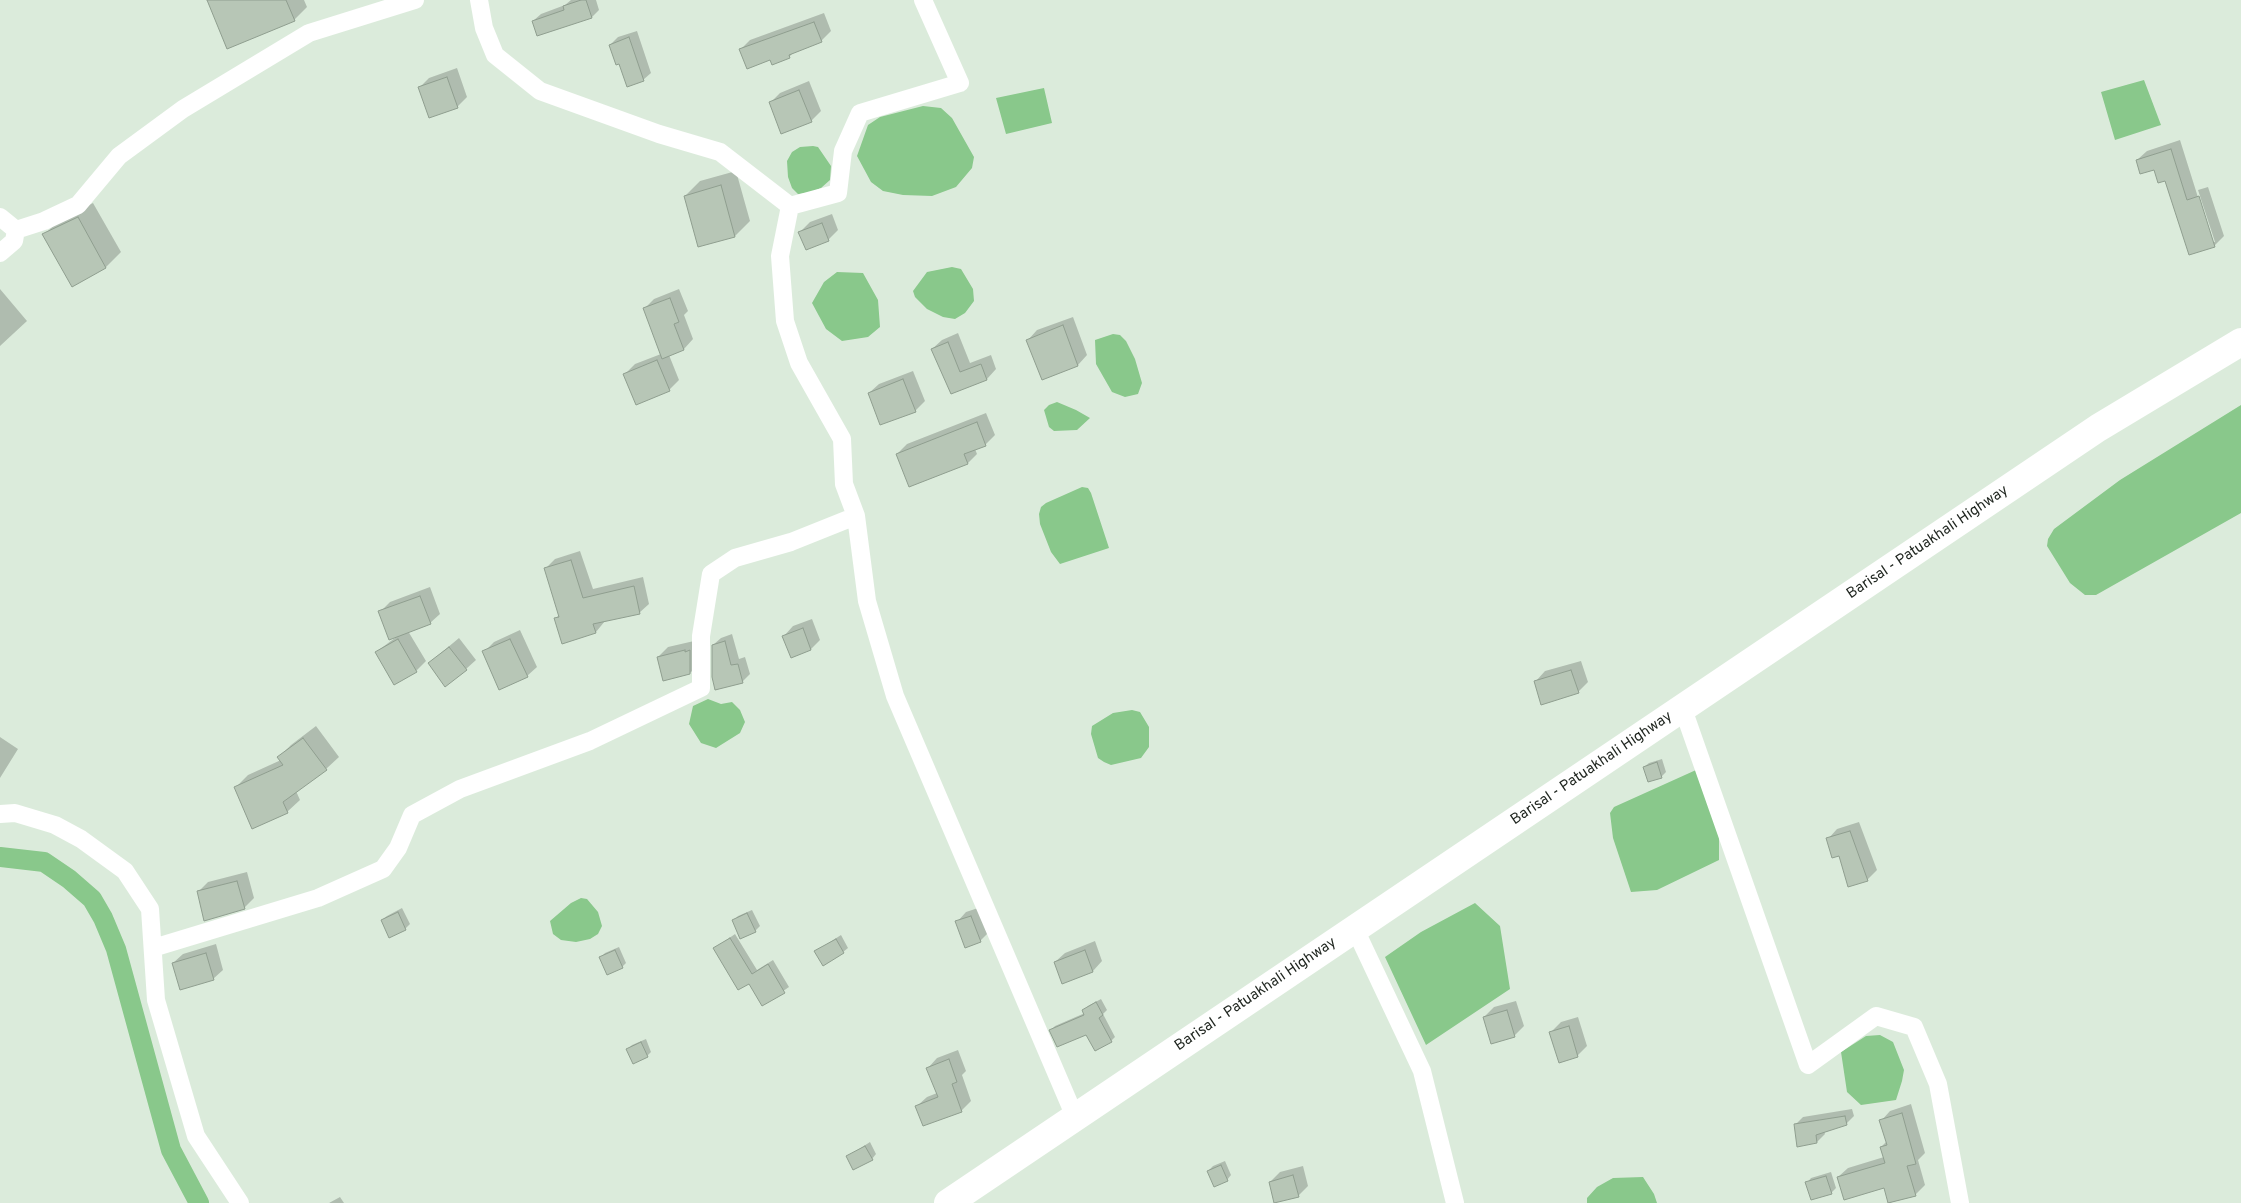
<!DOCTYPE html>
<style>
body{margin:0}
canvas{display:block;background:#dbebdb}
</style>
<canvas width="2241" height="1203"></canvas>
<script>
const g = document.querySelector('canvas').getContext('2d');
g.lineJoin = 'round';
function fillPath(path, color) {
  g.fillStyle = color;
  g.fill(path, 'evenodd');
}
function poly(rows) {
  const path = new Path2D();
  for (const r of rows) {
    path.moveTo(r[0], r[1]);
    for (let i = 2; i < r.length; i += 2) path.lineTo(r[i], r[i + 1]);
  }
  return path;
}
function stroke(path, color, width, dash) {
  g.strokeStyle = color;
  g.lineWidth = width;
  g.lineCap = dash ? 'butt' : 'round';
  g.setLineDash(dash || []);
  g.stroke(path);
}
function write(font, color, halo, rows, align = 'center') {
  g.font = font + ' Overpass,sans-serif';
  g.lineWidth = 5;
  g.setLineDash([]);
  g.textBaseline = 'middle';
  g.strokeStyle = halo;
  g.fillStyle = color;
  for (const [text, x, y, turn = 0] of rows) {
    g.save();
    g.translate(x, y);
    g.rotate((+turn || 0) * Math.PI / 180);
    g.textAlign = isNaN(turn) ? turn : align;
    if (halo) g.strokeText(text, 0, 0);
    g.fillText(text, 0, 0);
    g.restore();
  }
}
const water = poly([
 [2144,80,2161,125,2115,140,2101,92],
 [1044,88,1052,123,1006,134,996,98],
 [923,106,941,108,952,118,974,157,972,168,956,187,932,196,903,195,883,191,871,182,857,156,868,125,880,117],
 [813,146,818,147,831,166,830,180,821,188,809,193,798,194,792,188,788,177,787,161,792,152,800,147],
 [952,267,961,269,973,289,974,301,965,313,955,319,943,317,927,309,915,297,913,291,927,272],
 [837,272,863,273,878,300,880,327,868,337,842,341,826,329,812,303,824,282],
 [1113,334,1120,335,1126,341,1135,359,1142,383,1138,394,1125,397,1112,392,1096,364,1095,340],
 [1057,402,1076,410,1090,418,1077,430,1054,431,1049,427,1044,410,1049,405],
 [2241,405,2241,513,2096,595,2085,595,2070,583,2047,546,2048,539,2054,529,2120,480],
 [1082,487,1088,488,1091,493,1109,548,1060,564,1051,552,1040,524,1039,514,1041,507,1046,503],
 [708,699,721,704,732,702,740,710,745,722,740,733,716,748,701,743,689,724,693,706],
 [1132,710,1140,712,1149,727,1149,747,1141,758,1111,765,1104,762,1098,758,1091,734,1092,726,1113,713],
 [1696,770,1719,822,1719,860,1657,890,1631,892,1613,838,1610,813,1614,807],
 [581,898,587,899,598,912,602,926,598,934,590,939,576,942,561,940,553,934,550,921,571,903],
 [1475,903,1500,926,1510,989,1426,1045,1385,957,1421,932],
 [1880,1035,1893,1042,1904,1070,1902,1081,1896,1100,1861,1105,1847,1092,1841,1052,1866,1036],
 [1643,1177,1654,1194,1657,1203,1587,1203,1587,1198,1597,1187,1613,1178]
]);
const shadow = poly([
 [209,0,304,0,307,7,294,20],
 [571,0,596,0,599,10,592,17,538,35,533,21,541,14,565,5],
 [824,13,831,31,821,41,795,51,789,57,740,50,750,40],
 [637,31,651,73,643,80,620,63,610,45,618,37],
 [457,68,467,97,457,107,419,88,429,78],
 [809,81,821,111,811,121,770,103,780,93],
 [2180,140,2212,242,2215,242,2198,190,2208,187,2224,236,2214,246,2166,179,2155,168,2137,160,2147,151],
 [736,171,750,221,735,236,699,245,685,196,700,181],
 [93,203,121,252,106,267,72,285,44,235,59,220],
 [832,214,838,230,828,240,800,232,810,222],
 [0,289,27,321,0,346],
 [679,289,688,311,684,315,693,339,684,349,669,355,679,380,669,390,625,374,635,364,661,354,644,309,654,299],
 [1073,317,1087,355,1078,365,1043,378,1028,340,1037,330],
 [958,333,970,363,991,355,996,369,987,379,951,392,932,349,942,340],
 [913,371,925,401,915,411,869,393,879,384],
 [986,413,995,435,985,445,975,449,977,454,968,463,897,454,907,444],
 [580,551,593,589,643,577,649,604,639,613,605,621,596,632,555,619,560,614,545,569,555,559],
 [430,587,440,614,430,623,408,631,426,661,416,671,376,652,395,638,380,612,390,602],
 [812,619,820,640,811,649,784,636,793,626],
 [520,630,537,667,527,676,484,652,494,642],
 [732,634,739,659,745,657,750,674,742,682,713,645,721,638],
 [459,638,476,660,466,669,429,663],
 [694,641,700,663,690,673,658,657,668,647],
 [1581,661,1588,682,1578,692,1536,681,1545,671],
 [316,726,339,757,326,769,296,791,300,800,287,812,236,787,248,775,281,760,279,757,291,745],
 [0,737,18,749,0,778],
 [1662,759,1666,772,1661,777,1644,767,1649,763],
 [1859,822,1877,870,1867,880,1839,854,1828,839,1837,829],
 [247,872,254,898,244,908,198,892,208,882],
 [981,907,990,931,980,941,957,922,966,912],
 [402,908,410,924,406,928,390,936,382,920,387,916],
 [752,910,760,926,755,931,733,921,738,916],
 [735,934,757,970,773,960,789,987,763,1005,749,982,715,948],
 [841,935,848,948,843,952,816,951],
 [1095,941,1102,961,1093,971,1063,982,1055,962,1065,953],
 [216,944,223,970,213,979,173,963,183,954],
 [619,947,626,963,622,967,601,957,605,953],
 [1101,999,1107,1010,1103,1014,1115,1037,1111,1041,1087,1033,1051,1030,1055,1026,1085,1013,1083,1011,1088,1006],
 [1516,1001,1524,1026,1514,1036,1484,1017,1494,1007],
 [1578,1017,1587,1046,1577,1056,1551,1032,1561,1022],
 [646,1039,651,1052,647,1056,628,1049,632,1045],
 [958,1050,966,1071,962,1075,971,1101,962,1110,924,1125,917,1106,927,1097,937,1093,928,1068,937,1058],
 [1911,1104,1925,1153,1918,1160,1925,1185,1915,1195,1889,1203,1884,1186,1838,1177,1848,1168,1884,1157,1881,1147,1887,1141,1881,1121,1890,1111],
 [1852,1109,1854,1116,1846,1124,1824,1131,1825,1134,1817,1142,1795,1125,1803,1117],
 [870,1142,876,1154,872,1159,847,1157],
 [1225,1161,1231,1175,1227,1180,1208,1171,1213,1166],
 [1303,1166,1308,1186,1298,1196,1270,1182,1280,1172],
 [1831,1172,1836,1188,1831,1193,1807,1183,1811,1178],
 [340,1197,344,1203,329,1203]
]);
const canal = poly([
 [0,857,44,862,69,879,92,899,103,918,116,949,171,1150,199,1203]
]);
const building = poly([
 [207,0,286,0,295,21,227,49,207,0],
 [581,0,586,0,592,18,537,36,532,21,564,10,563,6,581,0],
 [814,22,822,42,789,55,790,58,772,65,770,60,747,69,739,49,814,22],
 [629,37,644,81,627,87,619,64,616,65,609,45,629,37],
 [447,77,458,108,429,118,418,87,447,77],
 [799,90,812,122,781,134,769,102,799,90],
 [2171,149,2187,200,2199,196,2215,247,2189,255,2165,181,2158,183,2154,170,2140,174,2136,160,2171,149],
 [721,185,735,237,698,247,684,196,721,185],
 [78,217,106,268,72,287,42,234,78,217],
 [822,223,829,241,806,250,798,232,822,223],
 [670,298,679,322,674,324,684,350,662,359,643,308,670,298],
 [1063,325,1078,366,1042,380,1026,340,1063,325],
 [948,342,960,372,981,364,987,380,951,394,931,349,948,342],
 [657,360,670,391,636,405,623,374,657,360],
 [903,379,916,412,880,425,868,393,903,379],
 [977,422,986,446,964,454,968,464,909,487,896,454,977,422],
 [571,560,583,598,634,586,640,614,593,624,596,633,562,644,554,618,559,617,544,568,571,560],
 [420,596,431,624,389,640,378,611,420,596],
 [803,628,811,650,791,658,782,636,803,628],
 [398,639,417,672,394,685,375,652,398,639],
 [510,639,528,677,499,690,482,651,510,639],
 [725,641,731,665,738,664,743,683,715,690,712,677,712,645,725,641],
 [449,647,467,670,445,687,428,663,449,647],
 [685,650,685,652,690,650,690,674,663,681,657,657,685,650],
 [1571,670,1579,693,1541,705,1534,681,1571,670],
 [303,738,327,770,283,802,288,813,252,829,234,787,283,765,277,757,303,738],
 [1657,762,1662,778,1648,782,1643,767,1657,762],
 [1850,831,1868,881,1848,887,1839,856,1832,858,1826,838,1850,831],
 [237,881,245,909,204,921,197,891,237,881],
 [398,912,406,930,389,938,381,920,398,912],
 [747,913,756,932,740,939,732,920,747,913],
 [971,916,981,942,965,948,955,921,971,916],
 [730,938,752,974,768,964,785,993,762,1006,749,984,738,990,713,948,730,938],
 [836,939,844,953,823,966,814,951,836,939],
 [615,950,623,968,607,975,599,957,615,950],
 [1085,950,1093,972,1062,984,1054,962,1085,950],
 [206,953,214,980,180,990,172,963,206,953],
 [1096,1002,1103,1015,1099,1018,1112,1042,1095,1051,1086,1035,1057,1047,1049,1030,1084,1015,1082,1010,1096,1002],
 [1507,1010,1515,1037,1491,1044,1483,1017,1507,1010],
 [1569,1026,1578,1057,1559,1063,1549,1032,1569,1026],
 [641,1042,648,1057,633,1064,626,1049,641,1042],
 [949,1059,957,1082,952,1084,962,1112,923,1126,915,1106,938,1097,926,1068,949,1059],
 [1902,1113,1916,1164,1907,1166,1916,1196,1888,1203,1884,1188,1844,1200,1837,1177,1885,1163,1880,1147,1887,1145,1879,1120,1902,1113],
 [1845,1116,1847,1125,1816,1135,1817,1143,1797,1147,1794,1124,1845,1116],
 [865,1146,873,1160,853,1170,846,1156,865,1146],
 [1221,1165,1228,1181,1214,1187,1207,1171,1221,1165],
 [1293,1175,1299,1197,1274,1203,1269,1182,1293,1175],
 [1826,1176,1832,1194,1811,1200,1805,1182,1826,1176]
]);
const minor = poly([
 [479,0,484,28,495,55,540,91,659,134,720,152,790,206],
 [923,0,960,83,860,113,843,151,838,193,790,206,780,256,785,321,799,363,842,439,844,484,856,516,867,601,895,696,1075,1117],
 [0,217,16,230,14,241,0,253],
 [16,230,44,221,78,205,119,156,183,109,309,33,415,0],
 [1683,709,1808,1065,1876,1016,1914,1027,1938,1084,1960,1203],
 [0,814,15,813,55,825,81,839,125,871,150,909,156,1000,196,1136,240,1203],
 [1355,929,1422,1071,1455,1203],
 [153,948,318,898,383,869,398,848,412,815,460,789,590,741,701,688,701,636,711,574,735,558,791,542,856,516]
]);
const trunk = poly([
 [948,1203,2098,428,2241,342]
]);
const streetNames = [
 ["Barisal - Patuakhali Highway",1928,543,-34],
 ["Barisal - Patuakhali Highway",1592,769,-34],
 ["Barisal - Patuakhali Highway",1256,995,-34]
];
fillPath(water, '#89c88b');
fillPath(shadow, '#0003');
stroke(canal, '#89c88b', 20);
fillPath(building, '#b7c6b6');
stroke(building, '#8f9e8f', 1);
stroke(minor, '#fff', 18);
stroke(trunk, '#fff', 28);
write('15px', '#212721', '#fff', streetNames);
</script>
